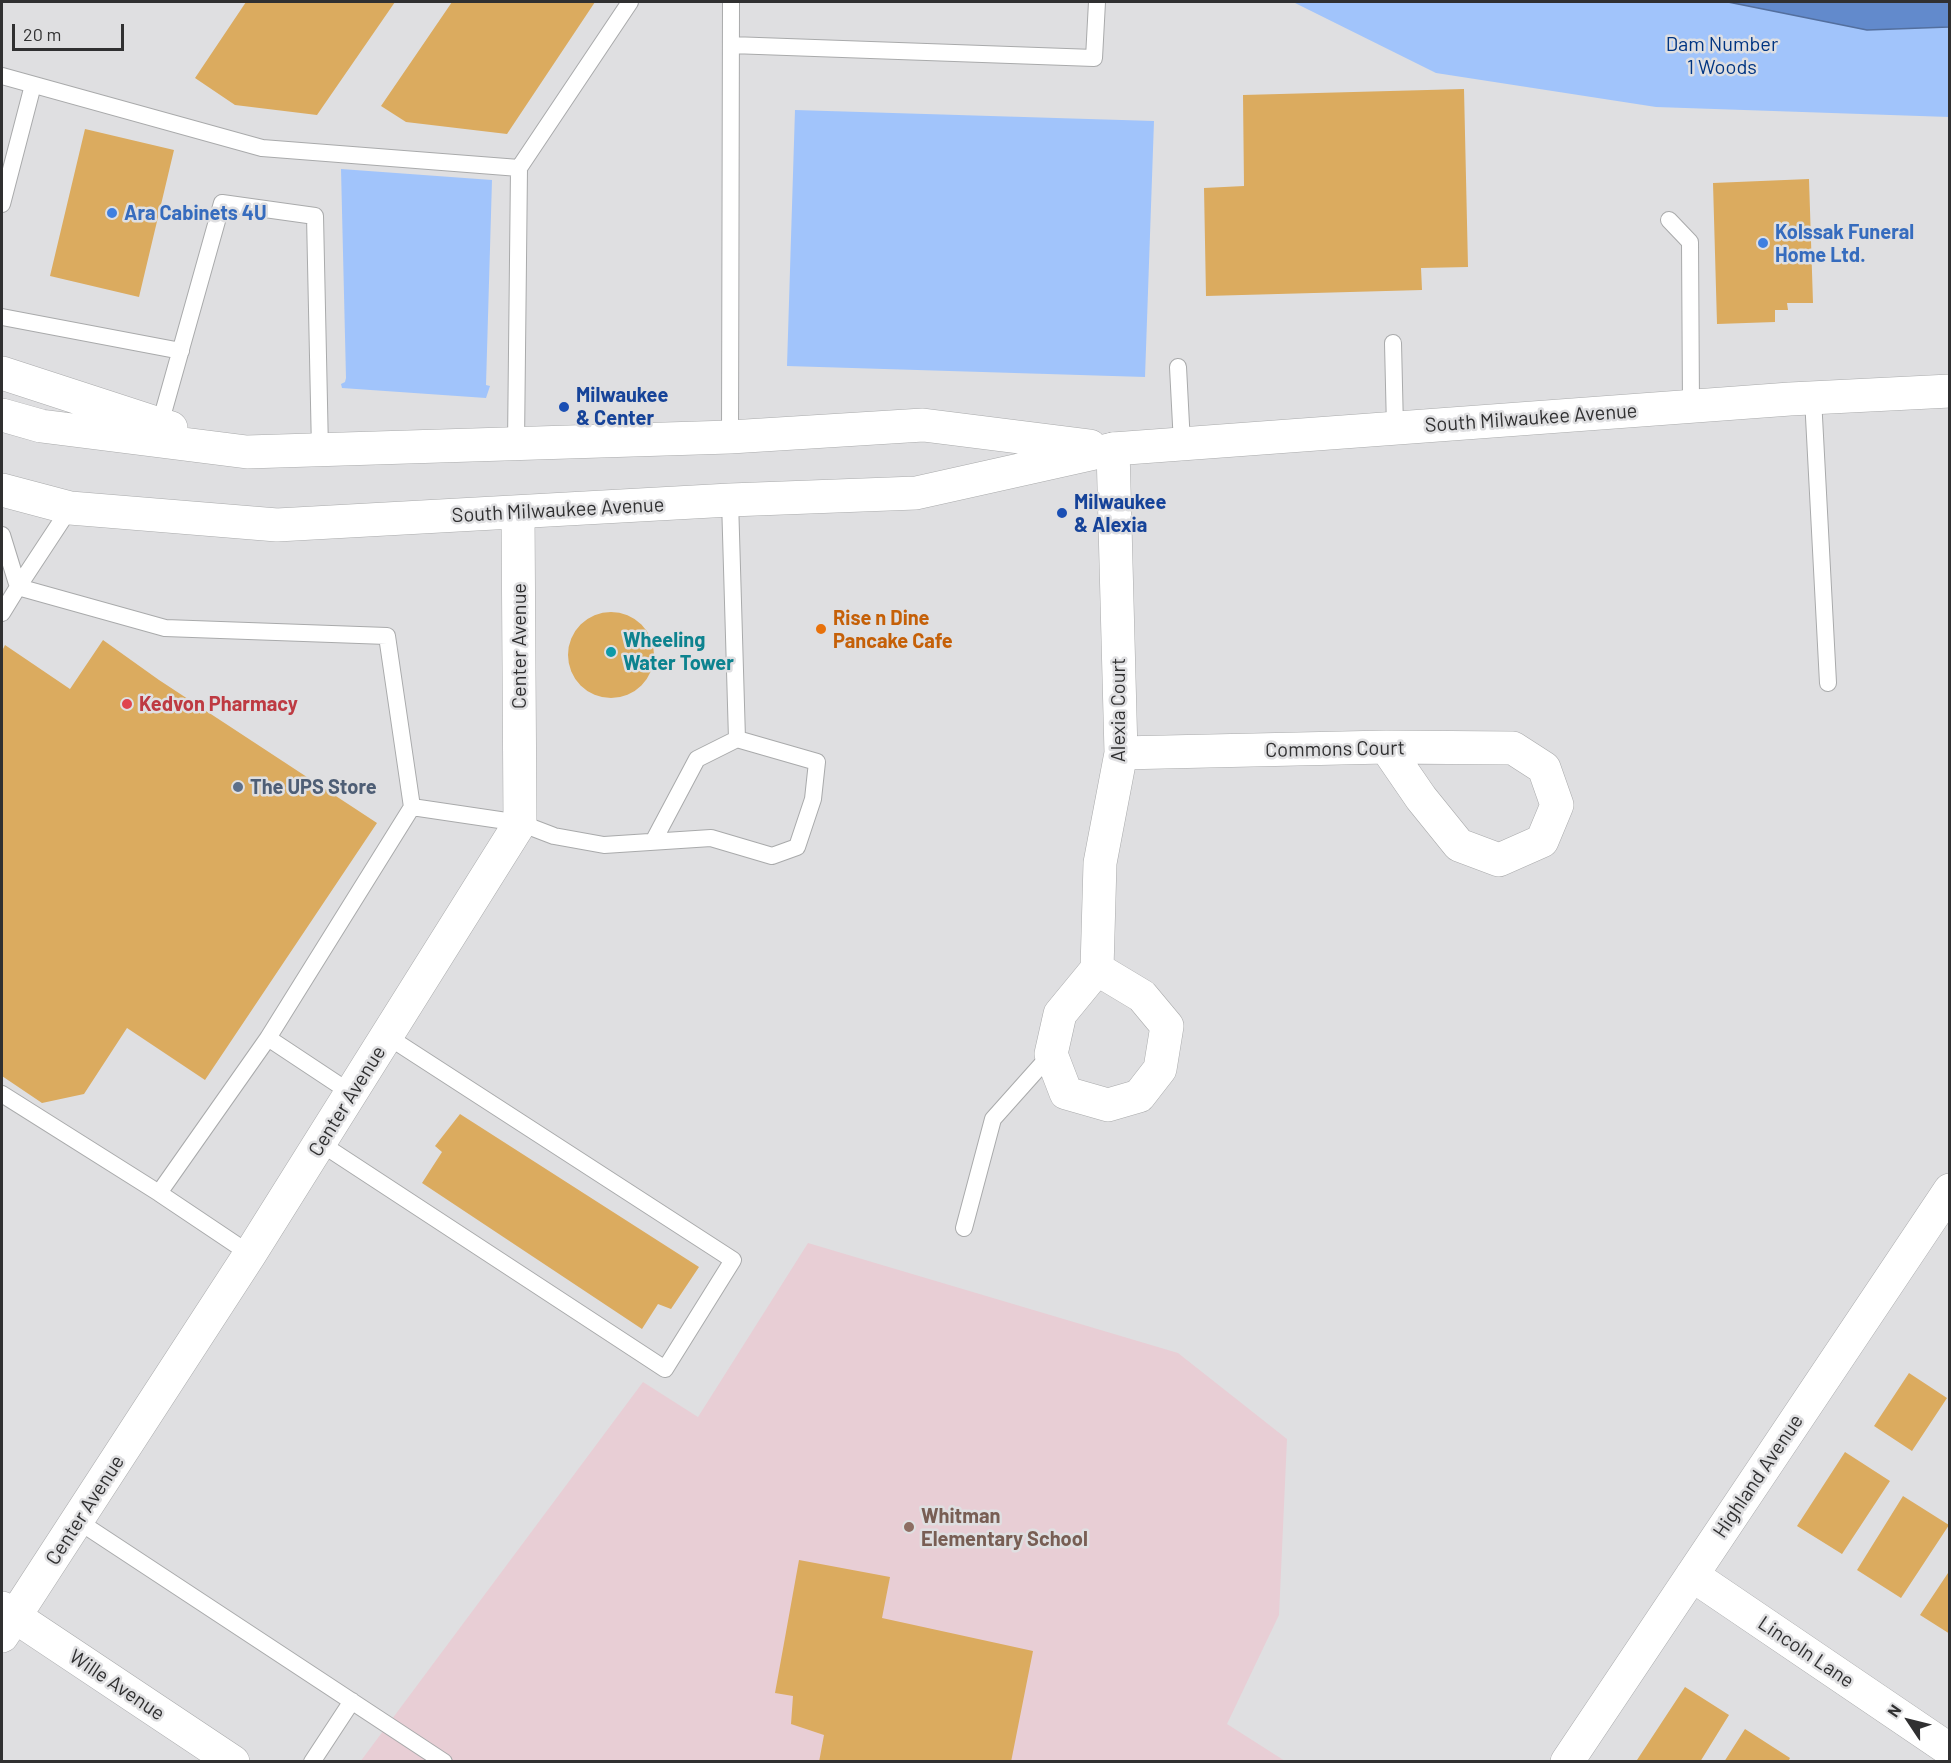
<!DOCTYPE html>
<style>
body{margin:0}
#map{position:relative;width:1951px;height:1763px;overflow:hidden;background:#dfdfe1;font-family:Barlow,sans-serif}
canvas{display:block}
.frame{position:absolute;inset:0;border:3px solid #303031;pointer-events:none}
.north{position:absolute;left:1879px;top:1691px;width:60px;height:60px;-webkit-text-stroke:4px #dfdfe1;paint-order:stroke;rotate:305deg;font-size:16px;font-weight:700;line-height:24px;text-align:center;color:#303031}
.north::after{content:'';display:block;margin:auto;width:21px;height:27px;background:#303031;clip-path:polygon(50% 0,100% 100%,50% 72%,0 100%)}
.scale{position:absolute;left:12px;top:24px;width:112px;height:27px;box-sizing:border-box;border:3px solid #303031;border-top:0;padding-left:8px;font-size:18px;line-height:21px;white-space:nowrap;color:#303031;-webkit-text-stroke:4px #dfdfe1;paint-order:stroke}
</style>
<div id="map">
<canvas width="1951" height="1763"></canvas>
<div class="frame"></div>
<div class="north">N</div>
<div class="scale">20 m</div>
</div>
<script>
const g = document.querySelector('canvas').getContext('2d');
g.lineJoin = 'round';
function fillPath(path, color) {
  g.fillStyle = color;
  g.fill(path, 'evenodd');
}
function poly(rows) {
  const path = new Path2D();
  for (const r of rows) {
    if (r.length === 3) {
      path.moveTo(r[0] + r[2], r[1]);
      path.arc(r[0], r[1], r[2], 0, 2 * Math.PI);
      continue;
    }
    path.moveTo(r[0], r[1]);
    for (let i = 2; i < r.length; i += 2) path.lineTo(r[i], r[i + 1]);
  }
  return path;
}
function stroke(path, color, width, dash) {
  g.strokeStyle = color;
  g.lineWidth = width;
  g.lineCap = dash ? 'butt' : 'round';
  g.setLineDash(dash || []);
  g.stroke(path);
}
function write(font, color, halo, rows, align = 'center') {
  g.font = font + ' Barlow,sans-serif';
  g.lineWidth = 5;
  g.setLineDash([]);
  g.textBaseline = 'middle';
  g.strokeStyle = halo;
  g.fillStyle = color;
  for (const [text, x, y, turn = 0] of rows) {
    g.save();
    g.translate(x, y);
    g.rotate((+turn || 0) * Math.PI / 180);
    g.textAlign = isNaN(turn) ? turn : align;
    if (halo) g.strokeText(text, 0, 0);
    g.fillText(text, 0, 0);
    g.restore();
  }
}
const education = poly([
 [808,1243,1178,1353,1287,1439,1279,1615,1227,1724,1285,1761,360,1762,643,1382,698,1417]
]);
const green = poly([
 [1293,2,1949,2,1949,117,1656,107,1436,73],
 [795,110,1154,121,1145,377,787,366],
 [341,169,492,180,486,385,490,386,486,398,342,388,341,384,345,382,346,378]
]);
const water = poly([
 [1728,2,1949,2,1949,27,1867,30,1728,2]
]);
const building = poly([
 [246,2,395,2,317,115,235,105,195,78],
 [452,2,595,2,507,134,406,122,381,106],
 [1464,89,1468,267,1421,268,1422,290,1206,296,1204,188,1244,186,1243,95],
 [85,129,174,150,139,297,50,276],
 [1809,179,1813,303,1787,303,1788,310,1775,310,1775,322,1717,324,1713,183],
 [611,655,43],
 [103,640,159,680,377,823,205,1080,127,1028,84,1094,42,1103,2,1076,2,651,5,645,70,689],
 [460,1114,699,1267,671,1309,658,1304,642,1329,422,1183,442,1152,435,1146],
 [1909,1373,1947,1398,1912,1451,1874,1426],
 [1845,1452,1890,1481,1842,1554,1797,1526],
 [1903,1496,1949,1525,1901,1598,1857,1570],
 [799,1560,890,1577,882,1618,1033,1651,1011,1762,819,1762,824,1735,791,1724,793,1696,775,1693],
 [1950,1570,1950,1634,1920,1615],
 [1685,1687,1729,1715,1700,1762,1639,1762,1637,1760],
 [1745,1729,1790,1758,1788,1762,1724,1762]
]);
const service = poly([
 [731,45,1094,58,1097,2],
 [2,76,262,148,519,168,516,443],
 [519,168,630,2],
 [2,204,33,85],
 [1669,220,1690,242,1691,406],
 [2,317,181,351],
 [1393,343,1395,428],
 [1178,367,1182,444],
 [1813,398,1828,683],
 [160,424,222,203,315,216,320,450],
 [730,437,731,2],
 [730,500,737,739],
 [2,535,18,587,70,508],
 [2,613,18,587,165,628,387,636,412,807,268,1038,159,1193],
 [412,807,520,823,554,836,604,845,711,838,772,856,797,847,813,799,817,762,737,739,697,759,654,840],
 [268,1038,351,1093],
 [2,1094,159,1193,250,1254],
 [320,1143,665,1369,733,1260,387,1036],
 [964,1228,993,1119,1051,1054],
 [78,1521,444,1762],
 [312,1762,352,1701]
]);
const minor = poly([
 [1121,753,1386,747,1513,748,1544,768,1557,805,1542,841,1499,860,1459,845,1421,798,1386,747],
 [1097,969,1100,863,1121,753,1113,449],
 [1097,969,1142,996,1167,1026,1160,1069,1139,1096,1108,1105,1066,1093,1051,1054,1060,1014,1097,969],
 [1692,1575,1950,1750],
 [2,1608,233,1762],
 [2,1636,250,1254,520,823,518,513],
 [1567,1762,1950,1190]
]);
const primary = poly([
 [2,373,171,428],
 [2,415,41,426,247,452,730,437,923,425,1090,446],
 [2,490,70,508,277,525,730,500,916,493,1113,449,1790,399,1950,391]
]);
const markers = [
 [112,213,6,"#3f7fe0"],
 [1763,243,6,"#3f7fe0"],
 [564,407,6,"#1a4fb4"],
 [1062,513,6,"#1a4fb4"],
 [821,629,6,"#e8710a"],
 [611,652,6,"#0f9aa8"],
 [127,704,6,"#e0444e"],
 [238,787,6,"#5c6f8a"],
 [909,1527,6,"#8d6e63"]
];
const parkNames = [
 ["Dam Number",1722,44],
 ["1 Woods",1722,67]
];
const shopNames = [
 ["Ara Cabinets 4U",124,213],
 ["Kolssak Funeral",1775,232],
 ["Home Ltd.",1775,255]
];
const transitNames = [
 ["Milwaukee",576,395],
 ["& Center",576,418],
 ["Milwaukee",1074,502],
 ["& Alexia",1074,525]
];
const streetNames = [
 ["South Milwaukee Avenue",1531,418,-4],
 ["South Milwaukee Avenue",558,510,-3],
 ["Center Avenue",519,646,-90],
 ["Alexia Court",1118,710,-90],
 ["Commons Court",1335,749,-1],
 ["Center Avenue",347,1101,-58],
 ["Highland Avenue",1758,1476,-56],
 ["Center Avenue",85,1510,-57],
 ["Lincoln Lane",1806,1652,34],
 ["Wille Avenue",117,1685,34]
];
const foodNames = [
 ["Rise n Dine",833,618],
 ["Pancake Cafe",833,641]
];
const cultureNames = [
 ["Wheeling",623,640],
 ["Water Tower",623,663]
];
const healthNames = [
 ["Kedvon Pharmacy",139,704]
];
const serviceNames = [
 ["The UPS Store",250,787]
];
const educationNames = [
 ["Whitman",921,1516],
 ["Elementary School",921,1539]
];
fillPath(education, '#e8ced5');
fillPath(green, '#a1c4fb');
fillPath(water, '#628acc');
stroke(water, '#536f9e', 1.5);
fillPath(building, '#dbab5f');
stroke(service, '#a9aaab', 18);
stroke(minor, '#a9aaab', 34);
stroke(primary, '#a9aaab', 34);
stroke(service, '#fff', 16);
stroke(minor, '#fff', 33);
stroke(primary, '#fff', 33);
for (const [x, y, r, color] of markers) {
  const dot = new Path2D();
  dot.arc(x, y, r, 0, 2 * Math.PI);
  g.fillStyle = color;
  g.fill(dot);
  stroke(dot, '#dfdfe1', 2);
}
write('20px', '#003582', '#dfdfe1', parkNames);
write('bold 20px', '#366cbe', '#dfdfe1', shopNames, 'left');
write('bold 20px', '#164399', '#dfdfe1', transitNames, 'left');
write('20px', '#303031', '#dfdfe1', streetNames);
write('bold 20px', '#c56008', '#dfdfe1', foodNames, 'left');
write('bold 20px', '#0d838f', '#dfdfe1', cultureNames, 'left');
write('bold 20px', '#be3a42', '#dfdfe1', healthNames, 'left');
write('bold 20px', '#4e5e75', '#dfdfe1', serviceNames, 'left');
write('bold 20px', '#785e54', '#dfdfe1', educationNames, 'left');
</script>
